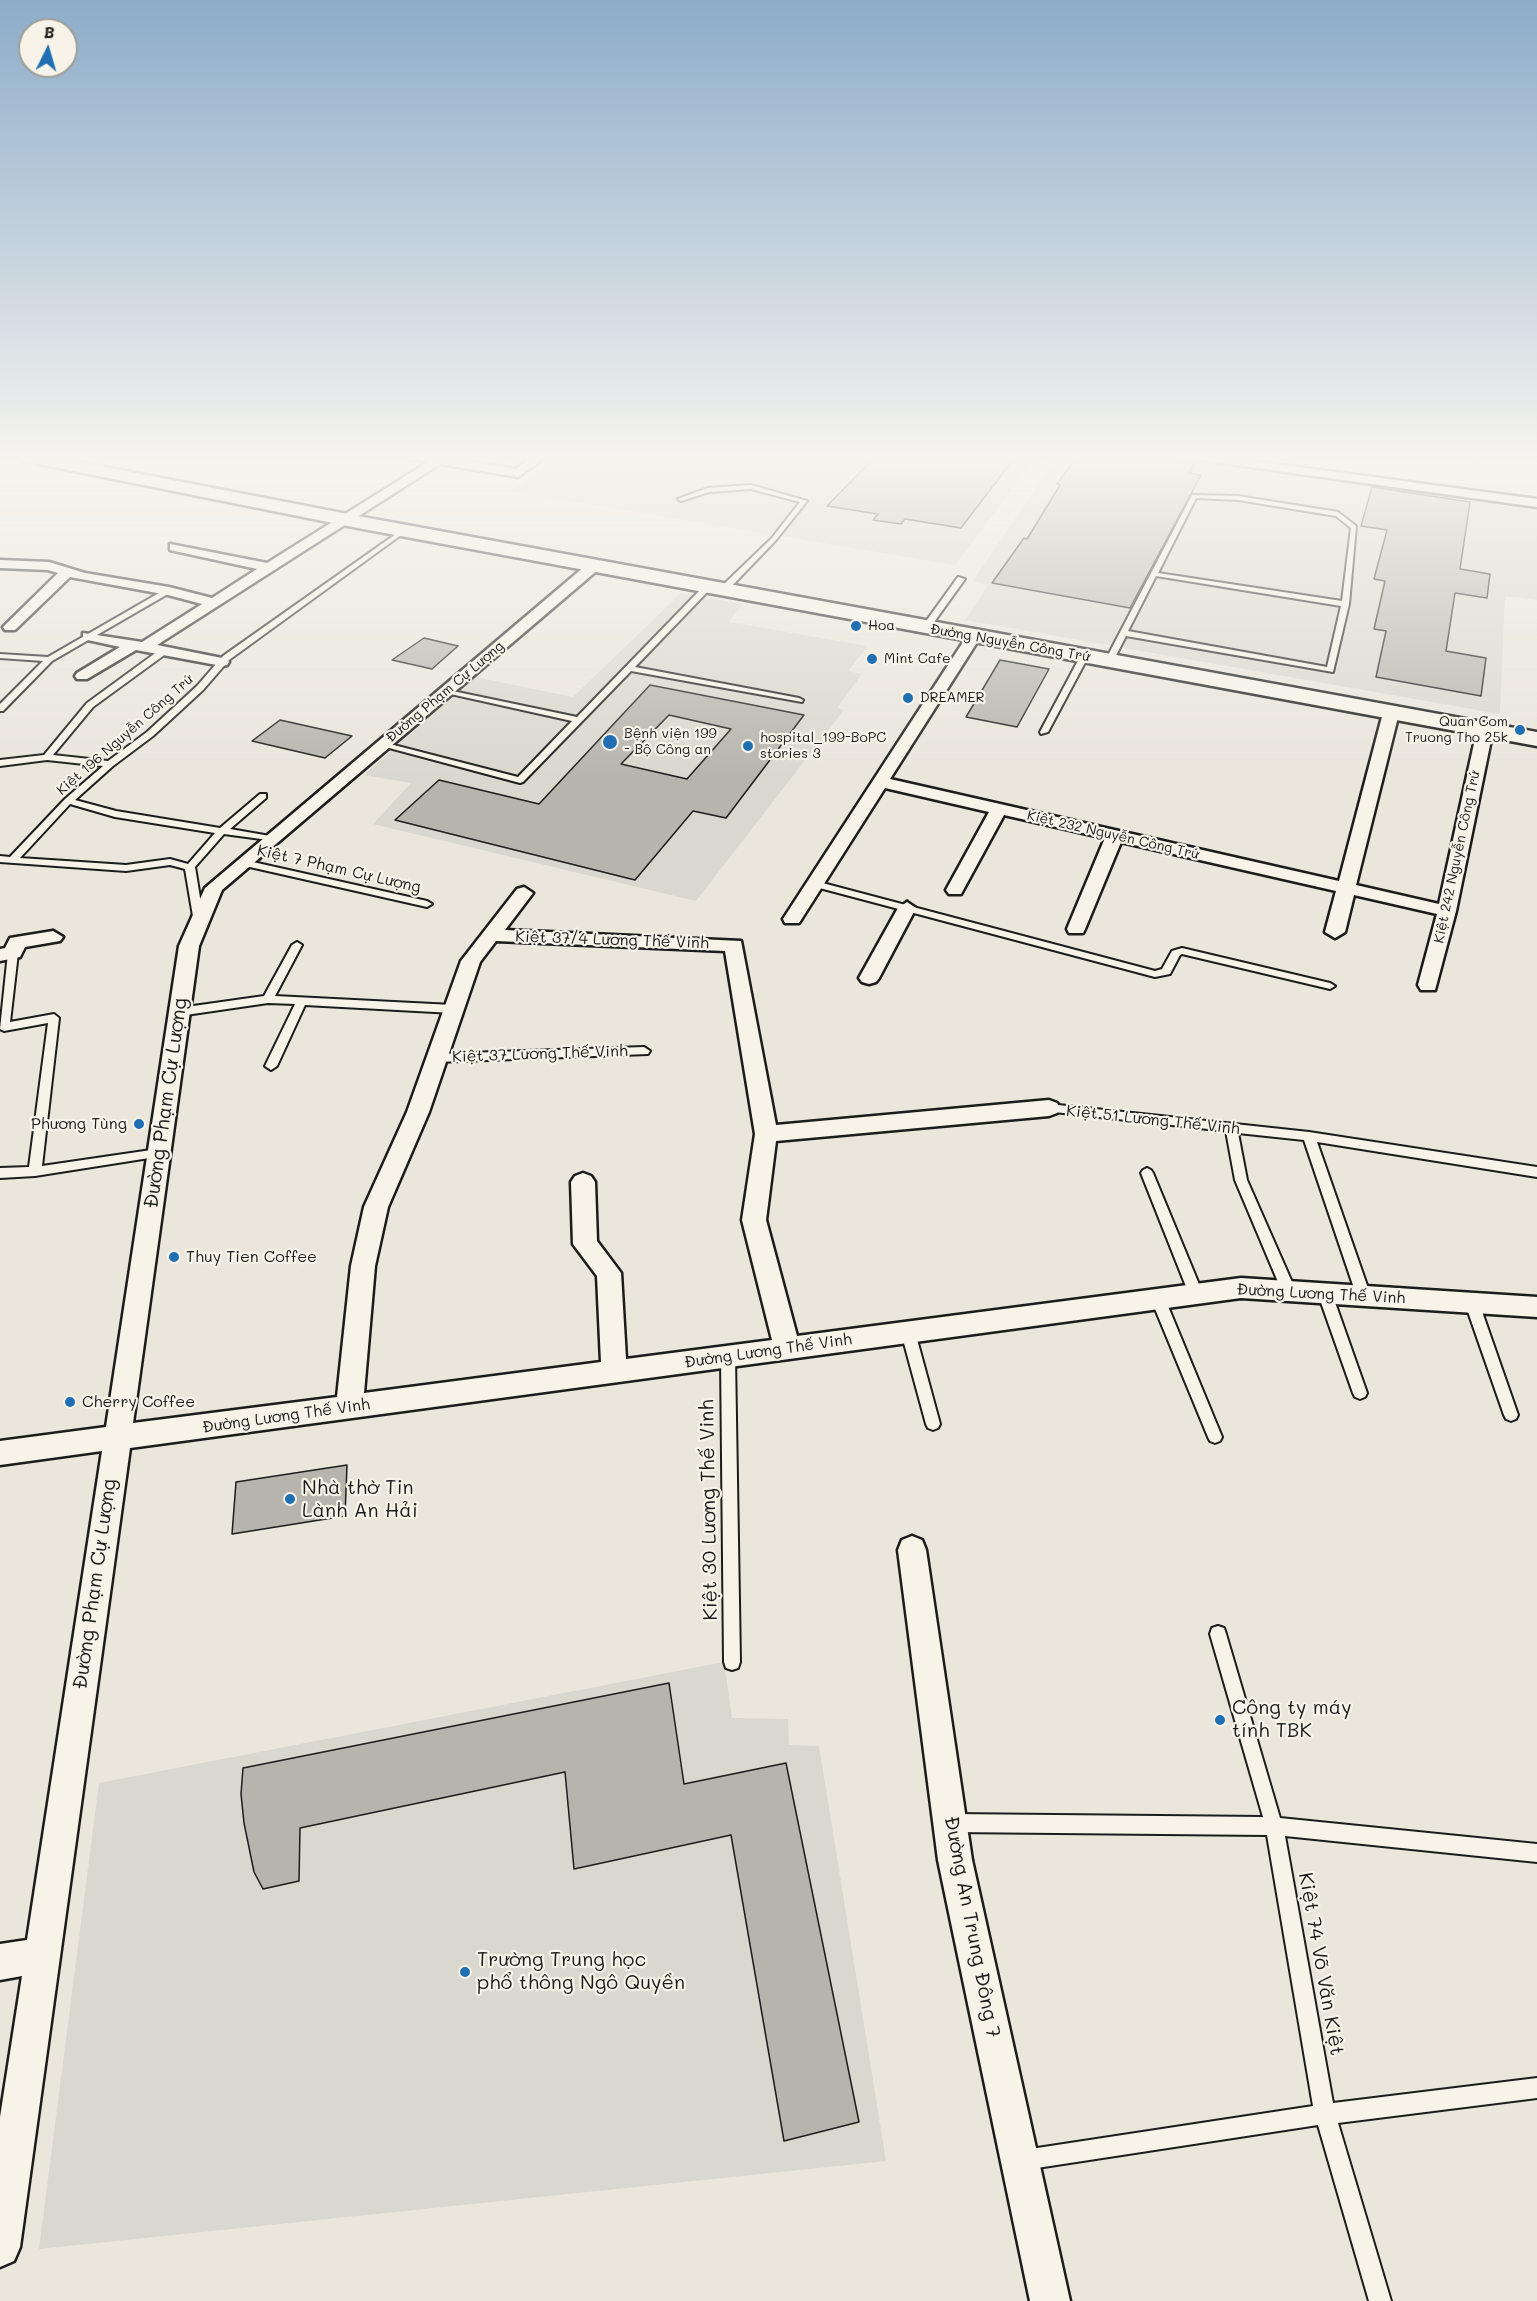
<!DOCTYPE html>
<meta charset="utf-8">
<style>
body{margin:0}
#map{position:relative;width:1537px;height:2301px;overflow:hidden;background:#eae6dc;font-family:Mali,sans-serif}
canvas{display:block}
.north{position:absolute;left:18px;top:18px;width:60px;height:60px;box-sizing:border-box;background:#f7f3e8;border:2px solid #9f9d96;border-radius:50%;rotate:5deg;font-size:16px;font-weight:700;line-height:24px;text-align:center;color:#1c1c1c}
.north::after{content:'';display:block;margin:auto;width:21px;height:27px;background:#1f6fb2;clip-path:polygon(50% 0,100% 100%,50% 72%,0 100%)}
</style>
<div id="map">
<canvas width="1537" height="2301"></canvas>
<div class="north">B</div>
</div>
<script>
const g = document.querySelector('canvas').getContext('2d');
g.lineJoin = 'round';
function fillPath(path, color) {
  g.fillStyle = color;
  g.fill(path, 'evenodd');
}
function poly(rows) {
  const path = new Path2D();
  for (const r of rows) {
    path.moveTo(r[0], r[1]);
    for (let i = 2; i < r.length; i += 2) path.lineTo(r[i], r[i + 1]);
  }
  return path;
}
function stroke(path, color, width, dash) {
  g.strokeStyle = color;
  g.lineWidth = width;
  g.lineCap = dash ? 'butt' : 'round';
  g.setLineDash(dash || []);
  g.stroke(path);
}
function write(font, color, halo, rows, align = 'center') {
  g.font = font + ' Mali,sans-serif';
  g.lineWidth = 4.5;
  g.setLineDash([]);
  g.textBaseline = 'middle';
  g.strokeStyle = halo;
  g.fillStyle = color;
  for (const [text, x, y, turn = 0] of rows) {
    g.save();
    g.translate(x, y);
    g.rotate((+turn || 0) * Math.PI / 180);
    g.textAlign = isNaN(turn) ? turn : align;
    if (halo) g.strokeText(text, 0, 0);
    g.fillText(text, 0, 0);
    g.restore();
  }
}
const built = poly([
 [561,456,1037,456,955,565,511,491],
 [1057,456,1186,456,1537,503,1537,600,1505,596,1500,714,965,620,988,585,973,581],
 [681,593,743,604,729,622,868,646,848,671,862,674,837,708,844,710,696,901,373,824,411,783,364,775,475,677,573,697],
 [724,1662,732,1718,788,1719,789,1745,819,1746,886,2161,39,2249,99,1783]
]);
const building = poly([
 [876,456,1016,456,961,528,905,519,901,524,873,520,878,514,827,506,876,456],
 [1077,456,1144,456,1195,463,1189,473,1201,475,1130,608,992,583,1024,538,1027,539,1060,485,1057,484,1077,456],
 [1372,487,1470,502,1460,569,1490,574,1487,598,1455,593,1446,651,1486,658,1481,696,1376,677,1386,631,1374,629,1385,581,1374,579,1387,530,1361,526,1372,487],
 [424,638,458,646,432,669,392,660,424,638],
 [1000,660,1049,669,1017,727,966,717,1000,660],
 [650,685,804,715,726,818,693,811,635,880,395,820,439,780,539,804,650,685],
 [669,715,731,729,687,779,621,764,669,715],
 [280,720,352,736,325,758,252,741,280,720],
 [347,1465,345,1516,232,1534,236,1482,347,1465],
 [669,1683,684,1784,786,1763,859,2122,784,2141,731,1835,574,1869,565,1772,300,1828,299,1881,263,1889,254,1872,244,1823,241,1794,243,1768,669,1683]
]);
const lane = poly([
 [67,456,74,456,62,464,58,464,58,462,67,456],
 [751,485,807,501,776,540,726,592,720,592,720,588,772,538,800,502,751,489,709,492,681,501,678,499,708,488,751,485],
 [1192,495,1238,496,1338,512,1356,526,1349,604,1333,672,1126,636,1112,663,1106,663,1105,661,1192,495],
 [1196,498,1238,500,1336,516,1351,528,1342,601,1158,573,1196,498],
 [1156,576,1341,606,1327,667,1128,631,1156,576],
 [403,529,408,530,229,660,203,690,153,736,113,766,75,800,116,811,220,828,260,794,266,794,266,798,230,829,276,837,276,841,224,834,195,867,204,922,203,924,195,924,194,922,185,869,170,865,126,871,0,862,0,856,10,857,65,799,103,766,47,760,0,766,0,760,44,755,87,703,161,649,167,649,167,653,93,707,53,755,108,761,147,732,197,686,223,656,403,529],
 [70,804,115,817,215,833,188,864,170,859,126,865,20,858,70,804],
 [958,577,965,579,929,629,923,629,922,627,958,577],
 [705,585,712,587,635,667,799,698,803,700,802,702,631,671,523,782,520,783,378,745,382,742,518,777,572,721,446,693,443,693,443,689,577,717,705,585],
 [166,589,173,591,52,661,3,711,0,711,0,704,43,661,0,658,0,654,48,657,166,589],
 [1081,655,1088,657,1048,732,1041,734,1040,732,1081,655],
 [244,860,427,901,432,904,427,907,241,865,241,861,244,860],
 [815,881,1155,971,1162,969,1172,951,1182,948,1330,983,1335,986,1330,989,1182,954,1180,955,1170,974,1155,977,812,886,812,882,815,881],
 [297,942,302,945,275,996,453,1005,458,1009,453,1013,305,1005,277,1066,271,1070,265,1066,295,1004,268,1003,179,1016,174,1012,179,1008,264,996,292,945,297,942],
 [13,950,18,953,10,1022,54,1014,59,1018,42,1166,158,1149,162,1150,164,1153,162,1156,35,1176,0,1178,0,1168,29,1167,48,1023,4,1031,0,1029,8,953,13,950],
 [644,1047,650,1051,648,1054,436,1062,430,1058,436,1054,644,1047],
 [1049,1104,1309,1132,1537,1167,1537,1177,1317,1142,1370,1294,1368,1298,1363,1299,1358,1298,1356,1294,1304,1140,1238,1133,1247,1180,1295,1289,1293,1293,1288,1294,1283,1293,1281,1289,1235,1180,1226,1131,1045,1111,1043,1108,1045,1105,1049,1104],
 [1147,1168,1151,1170,1153,1173,1203,1294,1201,1298,1196,1299,1191,1298,1189,1294,1141,1173,1143,1170,1147,1168],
 [1324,1286,1329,1287,1331,1291,1367,1393,1365,1397,1360,1399,1355,1397,1353,1393,1317,1291,1319,1287,1324,1286],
 [1158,1294,1163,1295,1165,1299,1222,1437,1220,1441,1215,1443,1210,1441,1208,1437,1151,1299,1153,1295,1158,1294],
 [1472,1298,1477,1299,1479,1303,1518,1415,1516,1419,1511,1421,1506,1419,1504,1415,1465,1303,1467,1299,1472,1298],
 [908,1326,913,1328,915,1332,940,1424,938,1428,933,1430,928,1428,926,1424,901,1332,903,1328,908,1326],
 [728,1351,733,1353,735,1357,740,1662,738,1668,732,1670,726,1668,724,1662,721,1357,723,1353,728,1351],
 [1218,1626,1224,1628,1226,1634,1280,1818,1537,1844,1537,1862,1285,1836,1333,2103,1537,2078,1537,2098,1338,2123,1391,2301,1369,2301,1318,2125,1024,2170,1017,2167,1014,2160,1017,2153,1024,2150,1313,2106,1267,1835,951,1832,945,1829,942,1823,945,1817,951,1814,1263,1817,1210,1634,1212,1628,1218,1626]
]);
const street = poly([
 [407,456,450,456,449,458,516,469,534,456,547,456,518,477,440,464,157,645,227,659,229,662,227,665,222,666,136,650,87,679,77,679,75,676,77,673,120,647,83,639,83,633,142,642,202,604,168,595,70,577,15,630,5,630,3,627,58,573,48,570,0,568,0,560,49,562,85,573,169,587,212,598,257,569,170,550,170,544,267,563,428,462,408,458,407,456],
 [1187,456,1215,456,1537,499,1537,507,1193,459,1187,456],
 [1469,456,1482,456,1476,459,1469,456],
 [595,561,602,565,600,568,222,890,199,946,133,1423,337,1397,351,1266,364,1207,407,1112,461,961,517,889,524,887,533,893,505,930,741,941,776,1125,1049,1100,1057,1103,1060,1108,1057,1113,1049,1116,776,1141,766,1220,797,1336,1241,1278,1537,1297,1537,1317,1241,1298,130,1448,20,2247,14,2261,0,2267,0,2117,22,1976,0,1980,0,1944,27,1940,102,1451,0,1465,0,1441,106,1427,179,946,205,888,590,562,595,561],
 [496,941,725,951,755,1134,742,1220,772,1340,626,1359,621,1273,597,1241,595,1182,591,1176,583,1173,575,1176,571,1182,573,1244,597,1276,601,1362,364,1393,375,1266,388,1207,429,1112,480,962,496,941],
 [974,632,981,636,890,779,1339,881,1383,713,1391,708,1399,713,1356,885,1439,904,1477,730,1479,727,1491,727,1493,730,1456,911,1435,990,1421,990,1418,985,1437,914,1354,895,1345,932,1335,938,1325,932,1336,891,1121,842,1085,929,1083,933,1069,933,1067,929,1105,838,1004,815,961,894,949,894,946,890,989,812,885,788,799,923,785,923,783,919,967,636,974,632],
 [907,902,916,908,879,978,876,982,869,984,862,982,859,978,898,908,907,902],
 [53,931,63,937,60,941,25,947,20,957,0,961,0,949,5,948,10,938,53,931],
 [912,1536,922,1540,926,1550,972,1860,1070,2301,1030,2301,938,1860,898,1550,902,1540,912,1536]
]);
const secondary = poly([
 [16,456,48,456,363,517,1537,732,1537,746,363,529,24,461,16,456]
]);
const markers = [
 [856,626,6,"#1f6fb2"],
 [872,659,6,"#1f6fb2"],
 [908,698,6,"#1f6fb2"],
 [1520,730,6,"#1f6fb2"],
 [610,742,8,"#1f6fb2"],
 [748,746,6,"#1f6fb2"],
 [139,1124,6,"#1f6fb2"],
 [174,1257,6,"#1f6fb2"],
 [70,1402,6,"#1f6fb2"],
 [290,1499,6,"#1f6fb2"],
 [1220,1720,6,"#1f6fb2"],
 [465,1972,6,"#1f6fb2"]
];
const farPoinames = [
 ["Hoa",868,626],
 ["Mint Cafe",884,659],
 ["DREAMER",920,698],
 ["Quan Com",1508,722,"right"],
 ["Truong Tho 25k",1508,738,"right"],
 ["Bệnh viện 199",624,734],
 ["- Bộ Công an",624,750],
 ["hospital_199-BoPC",760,738],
 ["stories 3",760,754]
];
const farStreetnames = [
 ["Đường Nguyễn Công Trứ",1010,643,10],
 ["Đường Phạm Cự Lượng",445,692,-40],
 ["Kiệt 196 Nguyễn Công Trứ",125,735,-41],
 ["Kiệt 232 Nguyễn Công Trứ",1113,835,13],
 ["Kiệt 242 Nguyễn Công Trứ",1457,857,-78]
];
const streetNames = [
 ["Kiệt 7 Phạm Cự Lượng",339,869,13],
 ["Kiệt 37/4 Lương Thế Vinh",612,940,2],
 ["Kiệt 37 Lương Thế Vinh",540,1054,-2],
 ["Kiệt 51 Lương Thế Vinh",1153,1120,6],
 ["Đường Lương Thế Vinh",1321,1294,3],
 ["Đường Lương Thế Vinh",768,1351,-8],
 ["Đường Lương Thế Vinh",286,1416,-8]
];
const poiNames = [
 ["Phương Tùng",127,1124,"right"],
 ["Thuy Tien Coffee",186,1257],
 ["Cherry Coffee",82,1402]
];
const nearStreetnames = [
 ["Đường Phạm Cự Lượng",166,1103,-82],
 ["Kiệt 30 Lương Thế Vinh",709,1510,-91],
 ["Đường Phạm Cự Lượng",95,1584,-82],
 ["Đường An Trung Đông 7",972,1927,79],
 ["Kiệt 74 Võ Văn Kiệt",1321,1964,80]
];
const nearPoinames = [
 ["Nhà thờ Tin",302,1488],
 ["Lành An Hải",302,1511],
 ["Công ty máy",1232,1708],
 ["tính TBK",1232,1731],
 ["Trường Trung học",477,1960],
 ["phổ thông Ngô Quyền",477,1983]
];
fillPath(built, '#dad7ce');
fillPath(building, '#b6b4ac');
stroke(building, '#1c1c1c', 1.5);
stroke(lane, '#1c1c1c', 4);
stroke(street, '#1c1c1c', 5);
stroke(secondary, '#1c1c1c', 5);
fillPath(lane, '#f7f3e8');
fillPath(street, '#f7f3e8');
fillPath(secondary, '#f7f3e8');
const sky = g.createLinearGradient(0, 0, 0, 778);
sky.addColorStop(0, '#8cacc9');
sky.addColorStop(0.59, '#f6f4ef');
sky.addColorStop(1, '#f6f4ef00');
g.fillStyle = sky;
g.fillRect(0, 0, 1537, 778);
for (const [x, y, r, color] of markers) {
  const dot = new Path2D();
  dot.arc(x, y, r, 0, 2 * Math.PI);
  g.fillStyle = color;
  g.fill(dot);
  stroke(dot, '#f7f3e8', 2);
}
write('14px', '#1c1c1c', '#f7f3e8', farPoinames, 'left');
write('14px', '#1c1c1c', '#f7f3e8', farStreetnames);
write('16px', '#1c1c1c', '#f7f3e8', streetNames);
write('16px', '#1c1c1c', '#f7f3e8', poiNames, 'left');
write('20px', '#1c1c1c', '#f7f3e8', nearStreetnames);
write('20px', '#1c1c1c', '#f7f3e8', nearPoinames, 'left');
</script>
